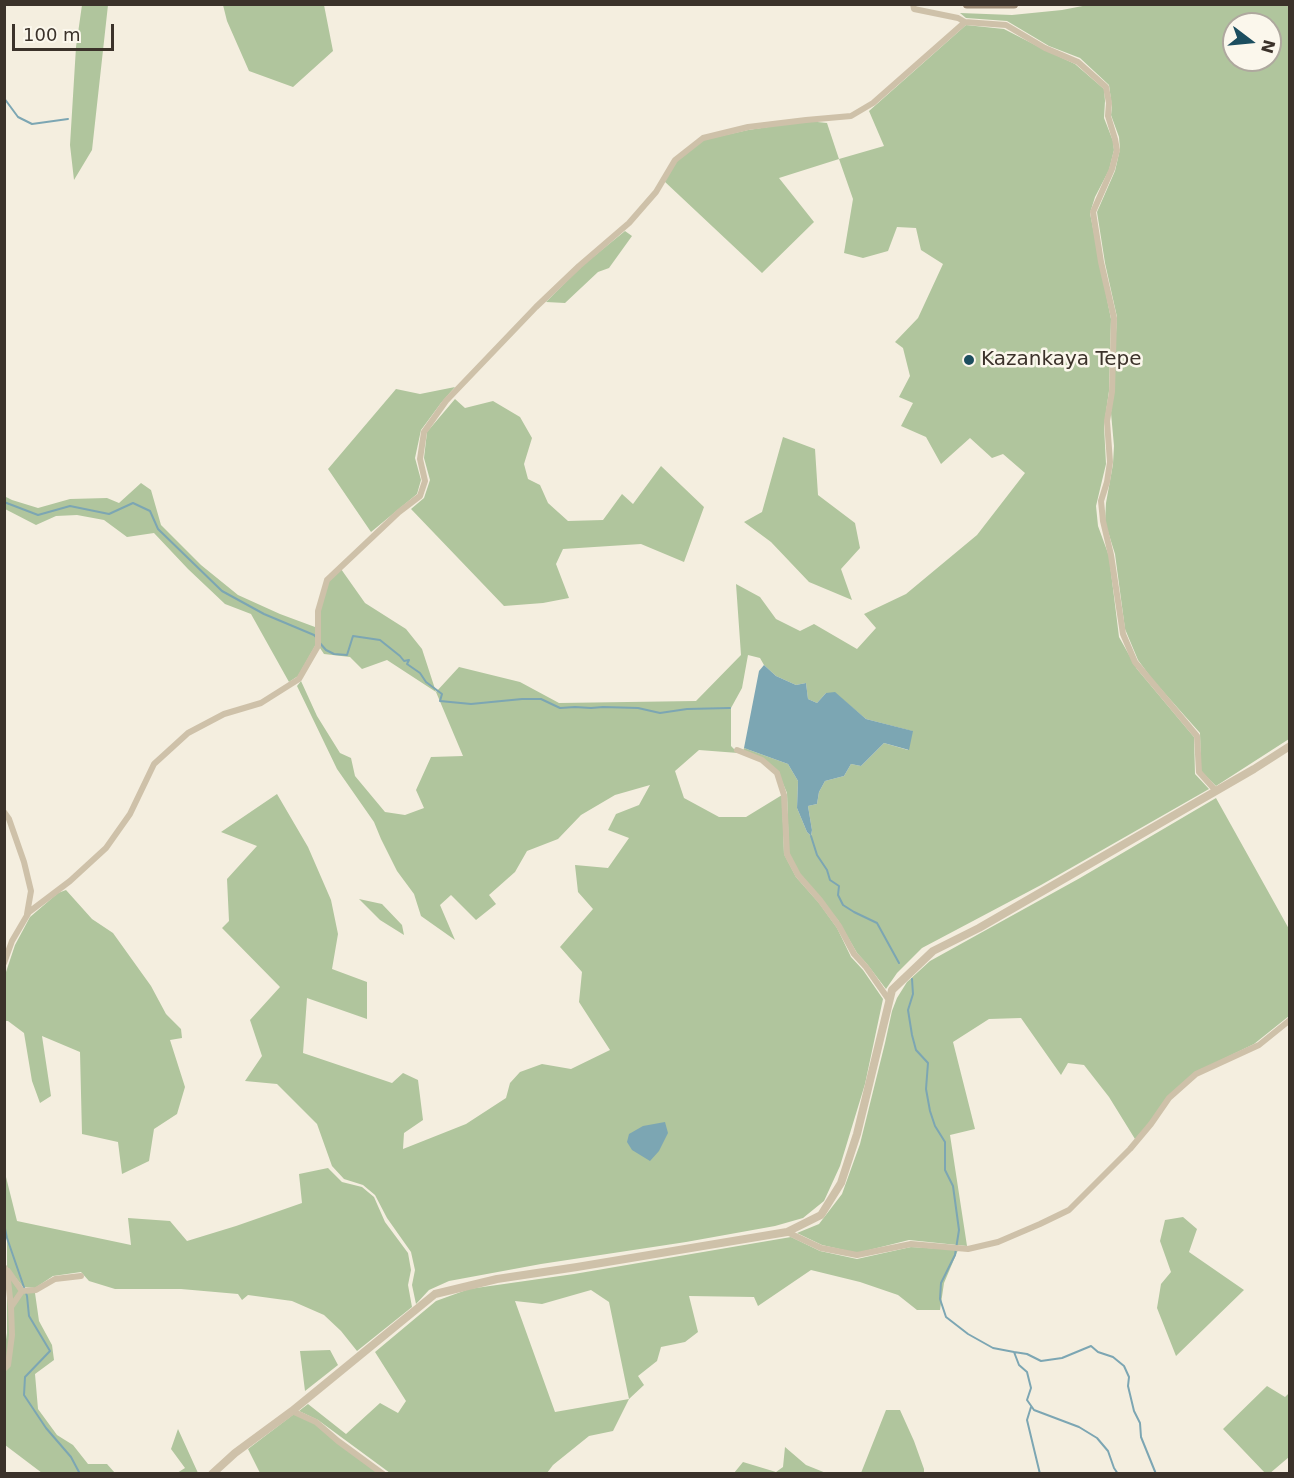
<!DOCTYPE html>
<style>
body{margin:0}
#map{position:relative;width:1294px;height:1478px;overflow:hidden;background:#f4eedf;font-family:"DejaVu Sans",sans-serif}
canvas{display:block}
.frame{position:absolute;inset:0;border:6px solid #3b322a;pointer-events:none}
.north{position:absolute;left:1222px;top:12px;width:60px;height:60px;box-sizing:border-box;background:#fbf7ec;border:2px solid #aea89e;border-radius:50%;rotate:106deg;font-size:16px;font-weight:700;line-height:24px;text-align:center;color:#3b322a}
.north::after{content:'';display:block;margin:auto;width:21px;height:27px;background:#1c4e5f;clip-path:polygon(50% 0,100% 100%,50% 72%,0 100%)}
.scale{position:absolute;left:12px;top:24px;width:102px;height:27px;box-sizing:border-box;border:3px solid #3b322a;border-top:0;padding-left:8px;font-size:18px;line-height:21px;white-space:nowrap;color:#3b322a;-webkit-text-stroke:4px #fbf7ec;paint-order:stroke}
</style>
<div id="map">
<canvas width="1294" height="1478"></canvas>
<div class="frame"></div>
<div class="north">N</div>
<div class="scale">100 m</div>
</div>
<script>
const g = document.querySelector('canvas').getContext('2d');
g.lineJoin = 'round';
function fillPath(path, color) {
  g.fillStyle = color;
  g.fill(path, 'evenodd');
}
function poly(rows) {
  const path = new Path2D();
  for (const r of rows) {
    path.moveTo(r[0], r[1]);
    for (let i = 2; i < r.length; i += 2) path.lineTo(r[i], r[i + 1]);
  }
  return path;
}
function stroke(path, color, width, dash) {
  g.strokeStyle = color;
  g.lineWidth = width;
  g.lineCap = dash ? 'butt' : 'round';
  g.setLineDash(dash || []);
  g.stroke(path);
}
function write(font, color, halo, rows, align = 'center') {
  g.font = font + ' "DejaVu Sans",sans-serif';
  g.lineWidth = 5;
  g.setLineDash([]);
  g.textBaseline = 'middle';
  g.strokeStyle = halo;
  g.fillStyle = color;
  for (const [text, x, y, turn = 0] of rows) {
    g.save();
    g.translate(x, y);
    g.rotate((+turn || 0) * Math.PI / 180);
    g.textAlign = isNaN(turn) ? turn : align;
    if (halo) g.strokeText(text, 0, 0);
    g.fillText(text, 0, 0);
    g.restore();
  }
}
const green = poly([
 [1093,4,1289,5,1289,739,1216,786,1201,771,1200,733,1152,679,1138,660,1125,629,1115,554,1105,522,1106,503,1113,464,1114,446,1111,413,1117,317,1105,263,1097,212,1115,171,1120,149,1119,137,1111,115,1112,107,1109,85,1080,58,1049,46,1007,21,966,18,960,13,1012,15,1062,10],
 [1234,24,1270,24,1270,60,1234,60],
 [82,5,108,5,92,150,74,180,70,145,76,47],
 [223,5,324,5,333,51,293,87,249,71,227,21],
 [966,25,1004,29,1045,50,1075,64,1104,89,1105,101,1104,118,1113,141,1114,150,1109,170,1095,197,1090,213,1111,319,1109,391,1104,426,1106,464,1096,506,1098,526,1109,556,1119,637,1137,669,1194,737,1195,774,1209,789,1041,885,922,948,897,973,886,989,867,964,857,953,838,920,799,873,789,853,787,793,778,772,763,758,743,752,744,748,788,764,798,781,797,808,807,832,811,836,812,830,808,806,817,804,819,792,825,781,844,776,851,764,861,766,884,743,908,750,912,731,866,719,835,693,826,693,817,703,808,699,806,683,796,685,776,676,764,665,760,658,748,655,742,688,731,708,731,746,738,753,699,750,675,771,684,798,719,817,746,817,782,795,784,854,796,877,819,903,837,928,851,957,863,970,883,999,865,1084,840,1166,824,1201,803,1218,775,1226,686,1242,541,1264,449,1281,429,1290,416,1304,412,1285,415,1270,411,1252,387,1218,375,1195,363,1185,344,1179,332,1166,317,1124,277,1084,245,1081,262,1056,250,1020,280,987,222,928,229,921,227,879,257,846,221,832,277,794,308,847,331,900,338,934,332,969,367,982,367,1019,307,998,303,1053,392,1083,403,1073,418,1080,423,1120,404,1133,403,1149,466,1124,506,1098,510,1083,520,1072,542,1064,571,1069,610,1050,579,1002,582,972,560,947,593,909,578,892,575,865,608,868,629,838,608,830,616,814,639,805,650,785,615,795,581,815,558,839,527,851,515,872,489,895,496,904,476,920,451,895,440,905,455,940,421,916,414,894,397,871,381,839,374,822,337,769,297,686,301,681,317,716,340,753,351,758,355,776,385,812,405,815,424,808,416,790,431,757,463,756,436,692,387,660,362,669,350,657,324,654,320,648,320,611,329,581,341,569,365,603,406,629,422,649,436,692,459,667,520,682,559,703,696,701,741,655,736,584,760,597,776,619,800,631,814,624,857,649,876,628,864,614,906,594,977,535,1025,473,1003,454,992,458,970,438,941,464,926,437,901,426,913,403,899,397,910,376,903,348,895,342,918,318,943,264,921,250,916,228,897,227,888,251,863,258,844,253,853,199,839,159,779,178,814,222,762,273,664,181,677,161,703,140,748,130,808,121,827,123,839,159,884,146,869,111],
 [625,231,632,236,609,268,598,272,565,303,546,302,582,266],
 [455,387,441,403,421,430,415,458,421,480,417,494,371,532,328,469,396,389,420,394],
 [455,399,465,408,493,401,520,417,532,438,524,464,528,479,540,485,548,503,568,521,603,520,622,494,633,504,661,466,704,507,684,562,641,544,563,549,556,564,569,598,543,603,504,606,411,509,424,498,430,480,424,458,427,432],
 [783,437,815,449,818,495,855,523,860,548,841,569,852,600,809,582,771,542,744,522,762,512],
 [141,483,151,490,161,525,201,565,238,595,280,614,315,627,315,646,298,676,289,682,251,614,225,604,188,569,154,533,127,537,104,520,77,515,56,516,36,525,5,509,4,496,12,500,38,508,70,499,107,498,119,503],
 [1216,798,1289,929,1289,1016,1254,1044,1194,1073,1135,1139,1109,1097,1084,1065,1068,1063,1061,1075,1021,1018,989,1019,953,1042,975,1129,950,1135,967,1246,909,1240,857,1253,822,1245,797,1233,819,1224,842,1194,860,1144,885,1043,892,1011,897,998,907,982,930,961,1080,878],
 [66,890,92,919,113,933,151,986,166,1014,181,1029,182,1038,170,1040,185,1087,177,1114,154,1129,149,1161,122,1174,118,1142,82,1134,80,1052,42,1036,51,1096,40,1103,32,1081,24,1033,8,1021,5,1021,5,975,15,945,30,917,58,893],
 [359,899,382,904,402,925,404,935,380,920],
 [328,1168,342,1182,362,1187,374,1197,385,1222,408,1253,411,1270,408,1285,412,1307,357,1351,341,1331,324,1315,292,1301,248,1295,242,1300,238,1294,181,1289,115,1289,89,1281,81,1272,53,1276,35,1288,23,1287,7,1267,7,1238,4,1224,4,1169,17,1221,131,1245,128,1218,170,1221,187,1241,236,1226,302,1203,299,1174],
 [1183,1217,1197,1229,1189,1252,1244,1290,1176,1356,1157,1308,1161,1284,1171,1272,1160,1241,1165,1220],
 [791,1237,820,1251,857,1259,911,1247,958,1250,944,1283,940,1310,917,1310,898,1295,860,1282,811,1270,758,1306,754,1297,689,1296,698,1332,685,1342,661,1347,657,1361,638,1376,644,1385,629,1399,613,1431,589,1436,553,1465,547,1473,390,1473,318,1420,299,1411,308,1404,346,1434,380,1403,398,1413,406,1401,375,1352,436,1301,469,1289,574,1274],
 [591,1290,609,1302,629,1399,555,1412,515,1301,542,1304],
 [7,1271,22,1291,35,1293,39,1321,52,1345,54,1360,35,1374,38,1409,57,1435,73,1445,88,1464,107,1464,115,1473,42,1473,5,1445,4,1353,7,1333],
 [330,1350,338,1365,305,1391,300,1351],
 [1267,1386,1285,1397,1290,1392,1289,1457,1269,1474,1265,1473,1223,1429],
 [886,1410,900,1410,914,1441,924,1469,924,1473,861,1473],
 [294,1414,315,1424,381,1473,260,1473,248,1449],
 [178,1429,198,1473,177,1473,185,1468,171,1449],
 [785,1447,806,1465,826,1473,734,1473,743,1462,776,1472,783,1467]
]);
const water = poly([
 [764,665,776,676,796,685,806,683,808,699,817,703,826,693,835,692,866,719,913,731,909,750,884,743,861,766,851,764,844,776,825,781,819,792,817,804,808,806,812,830,811,836,807,832,797,808,798,781,788,764,744,748,759,671],
 [665,1122,668,1133,659,1151,650,1161,632,1150,627,1142,629,1134,643,1126]
]);
const stream = poly([
 [4,98,18,117,32,124,68,119],
 [4,502,38,515,70,506,109,514,133,503,150,511,158,529,222,591,264,614,314,635,316,637],
 [319,642,326,650,334,654,347,655,353,636,380,640,400,656,404,661,409,660,407,664,420,673,426,682,442,694,440,701,471,704,522,699,541,699,560,708,575,707,591,708,603,707,638,708,660,713,687,709,730,708],
 [811,836,817,855,827,870,830,880,839,886,838,895,843,905,854,912,877,923,899,963],
 [912,979,913,994,908,1010,912,1035,916,1050,928,1063,926,1089,930,1111,935,1126,945,1142,945,1170,953,1186,959,1230,955,1255,941,1283,940,1299,946,1317,968,1334,993,1348,1014,1352,1019,1365,1027,1372,1031,1388,1027,1400,1034,1410,1079,1427,1097,1438,1108,1451,1114,1468,1118,1474],
 [4,1224,7,1238,27,1296,29,1316,50,1351,25,1377,24,1395,46,1428,71,1457,80,1474],
 [1014,1352,1027,1354,1041,1361,1062,1358,1091,1346,1098,1352,1113,1357,1124,1366,1129,1377,1128,1386,1134,1411,1140,1423,1141,1437,1156,1474],
 [1031,1407,1027,1420,1040,1474]
]);
const minor = poly([
 [965,22,1006,25,1045,48,1078,62,1106,87,1109,103,1108,116,1115,139,1117,150,1112,169,1093,212,1101,262,1114,318,1112,392,1107,421,1110,462,1107,482,1101,501,1103,521,1111,555,1123,634,1135,662,1197,736,1199,772,1216,791],
 [737,750,762,760,777,773,784,795,787,854,798,875,820,900,839,926,854,954,866,967,889,1000],
 [4,812,9,819,24,862,31,891,27,914],
 [4,963,12,941,29,912,70,881,106,848,130,814,154,764,188,733,224,714,261,703,299,679,318,646,318,611,327,580,399,512,420,496,425,481,420,459,424,432,446,401,536,307,579,266,629,223,656,192,675,160,703,138,748,127,806,120,851,116,873,103,965,22,958,18,914,9,913,4],
 [787,1232,821,1248,857,1255,911,1244,968,1249,998,1242,1040,1224,1069,1210,1130,1149,1151,1124,1169,1098,1196,1074,1259,1045,1290,1020],
 [4,1267,7,1271,11,1307,12,1335,8,1365,4,1369],
 [8,1271,22,1291,36,1290,55,1279,81,1276],
 [11,1307,22,1291],
 [292,1411,316,1422,338,1441,383,1474]
]);
const tertiary = poly([
 [212,1474,235,1453,292,1411,435,1294,497,1279,577,1267,787,1232,821,1215,841,1183,857,1134,892,990,933,951,979,928,1254,769,1290,746]
]);
const secondary = poly([
 [967,4,1014,4]
]);
const markers = [
 [969,360,6,"#1c4e5f"]
];
const poiNames = [
 ["Kazankaya Tepe",981,360]
];
fillPath(green, '#b0c59d');
fillPath(water, '#7ca6b3');
stroke(stream, '#7ca6b3', 2);
stroke(minor, '#cec1a9', 6);
stroke(tertiary, '#cec1a9', 8);
stroke(secondary, '#a2907a', 9);
for (const [x, y, r, color] of markers) {
  const dot = new Path2D();
  dot.arc(x, y, r, 0, 2 * Math.PI);
  g.fillStyle = color;
  g.fill(dot);
  stroke(dot, '#fbf7ec', 2);
}
write('20px', '#3b322a', '#fbf7ec', poiNames, 'left');
</script>
